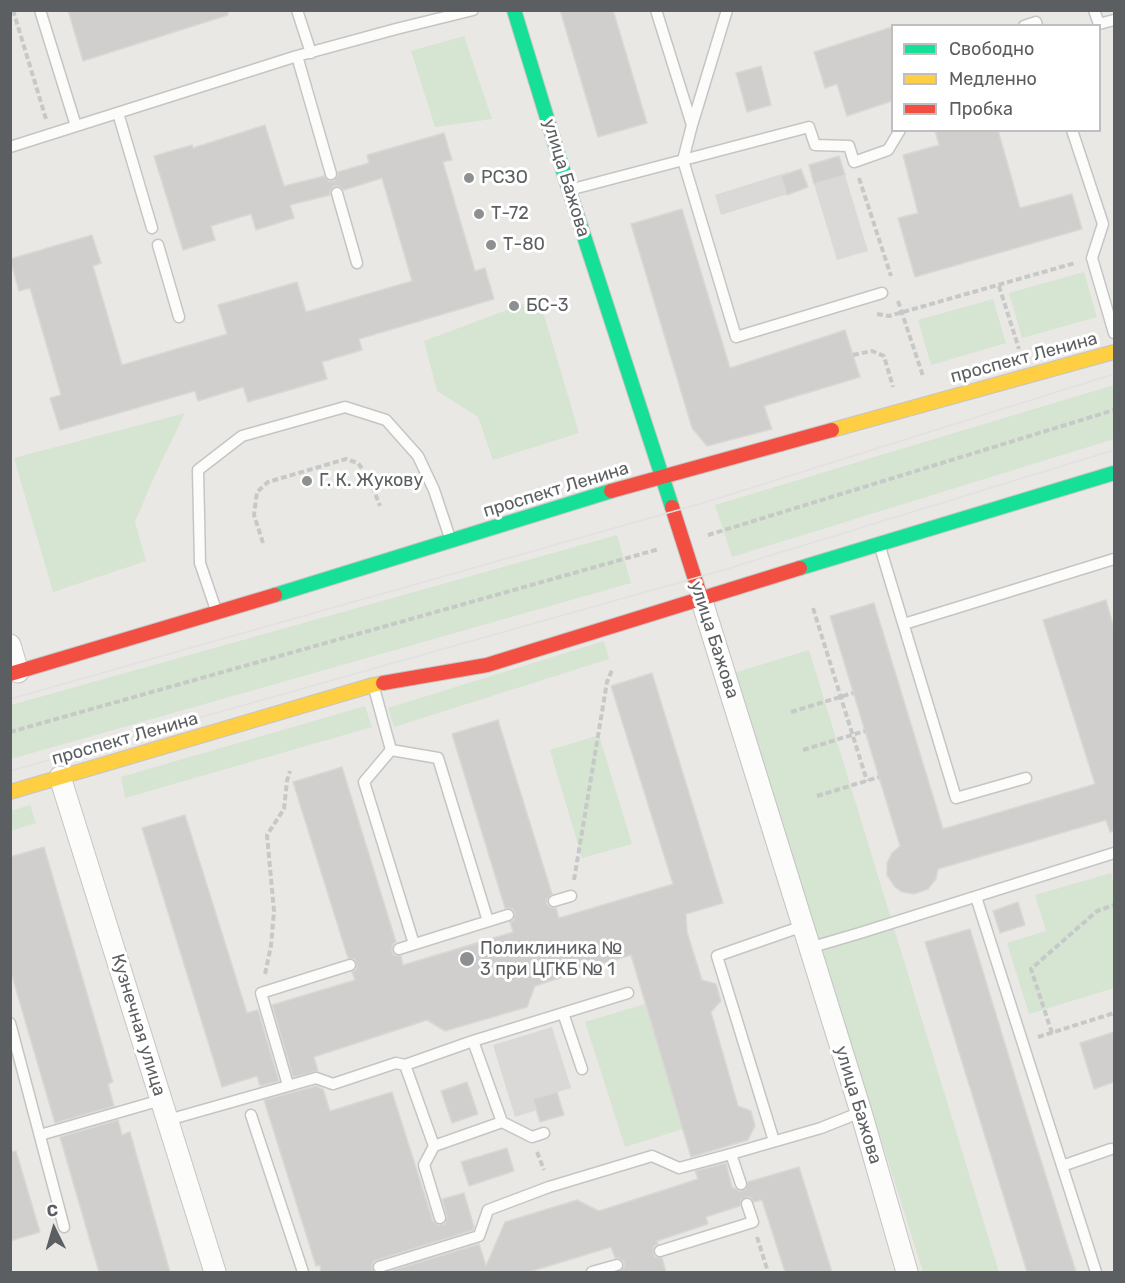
<!DOCTYPE html>
<meta charset="utf-8">
<style>
body{margin:0}
#map{position:relative;width:1125px;height:1283px;overflow:hidden;background:#eae8e5;font-family:Rubik,sans-serif}
canvas{display:block}
.frame{position:absolute;inset:0;border:12px solid #5c5f62;pointer-events:none}
.legend{position:absolute;left:891px;top:24px;width:210px;height:108px;box-sizing:border-box;background:#fff;border:2px solid #bebfc0;margin:0;padding:8px 10px;list-style:none;font-size:18px;color:#5c5f62}
.legend li{display:flex;align-items:center;gap:12px;height:30px}
.legend b{width:30px;border:2px solid #bebfc0}
.north{position:absolute;left:24px;top:1199px;width:60px;height:60px;-webkit-text-stroke:4px #fff;paint-order:stroke;rotate:355deg;font-size:16px;font-weight:700;line-height:24px;text-align:center;color:#5c5f62}
.north::after{content:'';display:block;margin:auto;width:21px;height:27px;background:#5c5f62;clip-path:polygon(50% 0,100% 100%,50% 72%,0 100%)}
</style>
<div id="map">
<canvas width="1125" height="1283"></canvas>
<div class="frame"></div>
<ul class="legend">
<li><b style="height:8px;background:#16e098"></b>Свободно</li>
<li><b style="height:8px;background:#ffcf43"></b>Медленно</li>
<li><b style="height:8px;background:#f24e42"></b>Пробка</li>
</ul>
<div class="north">С</div>
</div>
<script>
const g = document.querySelector('canvas').getContext('2d');
g.lineJoin = 'round';
function fillPath(path, color) {
  g.fillStyle = color;
  g.fill(path, 'evenodd');
}
function poly(rows) {
  const path = new Path2D();
  for (const r of rows) {
    path.moveTo(r[0], r[1]);
    for (let i = 2; i < r.length; i += 2) path.lineTo(r[i], r[i + 1]);
  }
  return path;
}
function stroke(path, color, width, dash) {
  g.strokeStyle = color;
  g.lineWidth = width;
  g.lineCap = dash ? 'butt' : 'round';
  g.setLineDash(dash || []);
  g.stroke(path);
}
function write(font, color, halo, rows, align = 'center') {
  g.font = font + ' Rubik,sans-serif';
  g.lineWidth = 6;
  g.setLineDash([]);
  g.textBaseline = 'middle';
  g.strokeStyle = halo;
  g.fillStyle = color;
  for (const [text, x, y, turn = 0] of rows) {
    g.save();
    g.translate(x, y);
    g.rotate((+turn || 0) * Math.PI / 180);
    g.textAlign = isNaN(turn) ? turn : align;
    if (halo) g.strokeText(text, 0, 0);
    g.fillText(text, 0, 0);
    g.restore();
  }
}
const industrial = poly([
 [788,172,794,192,721,215,715,195],
 [845,175,868,251,837,260,814,184],
 [552,1027,571,1088,534,1099,537,1110,515,1117,493,1045]
]);
const green = poly([
 [464,36,492,119,435,127,411,51],
 [1084,272,1097,317,1022,338,1009,293],
 [539,298,579,433,493,460,478,417,437,391,424,341],
 [993,299,1006,343,931,365,918,320],
 [1114,385,1114,439,732,557,715,505],
 [185,413,154,477,135,522,146,561,53,592,14,458],
 [617,535,631,583,11,759,11,705],
 [604,641,609,659,394,727,388,708],
 [809,650,999,1272,923,1272,734,673],
 [365,706,372,727,125,798,121,777],
 [599,735,632,844,582,858,550,750],
 [30,805,36,823,11,831,11,811],
 [1111,873,1114,885,1114,988,1029,1014,1007,943,1046,931,1035,895],
 [645,1004,683,1129,625,1147,585,1022]
]);
const building = poly([
 [68,10,228,10,228,15,83,61,68,10],
 [560,10,613,10,647,123,598,137,560,10],
 [892,27,892,101,847,116,837,84,825,88,814,52,892,27],
 [761,66,771,105,747,112,736,73,761,66],
 [265,125,284,186,324,176,329,181,334,181,338,176,338,172,369,163,367,155,444,133,452,160,443,162,475,271,485,268,494,299,359,339,362,350,322,362,327,379,248,402,243,387,198,401,195,391,60,430,50,398,61,395,30,288,19,291,10,259,92,235,101,263,93,266,122,365,227,334,218,305,297,282,306,312,412,281,382,178,344,190,339,186,334,186,330,191,330,195,290,205,294,218,256,230,251,214,211,226,215,240,183,250,154,156,192,145,193,148,265,125],
 [935,130,998,130,1020,208,1072,194,1082,229,915,277,898,218,918,213,903,155,939,145,935,130],
 [839,156,845,175,814,184,809,165,839,156],
 [801,169,808,187,787,195,781,176,801,169],
 [682,209,730,368,845,330,860,377,764,406,772,429,707,446,692,428,631,224,682,209],
 [1106,600,1114,628,1114,831,1110,832,1106,820,938,869,936,879,928,889,914,894,902,892,895,887,887,875,887,863,892,853,900,846,830,616,874,603,943,829,1095,784,1043,620,1106,600],
 [652,673,723,903,686,914,687,932,702,980,716,984,721,1001,711,1012,738,1106,751,1111,755,1126,748,1140,691,1157,631,955,535,986,527,1007,445,1031,427,1020,314,1057,318,1071,293,1077,272,1005,355,980,352,972,356,970,357,966,355,959,348,958,293,782,342,767,396,942,393,944,392,951,394,955,401,956,403,965,513,932,510,922,514,920,515,913,513,909,505,908,452,734,498,720,552,894,547,899,547,904,552,908,556,908,559,918,673,884,611,686,652,673],
 [185,815,247,1013,258,1010,279,1081,260,1086,257,1076,222,1087,142,828,185,815],
 [44,847,113,1082,108,1084,114,1106,55,1123,10,969,10,857,44,847],
 [1018,902,1025,925,1000,933,993,911,1018,902],
 [970,929,1023,1103,1076,1272,1027,1272,925,942,970,929],
 [1114,1032,1114,1082,1094,1089,1080,1043,1114,1032],
 [467,1082,478,1114,452,1123,441,1091,467,1082],
 [316,1086,323,1089,330,1111,392,1092,433,1221,439,1225,445,1224,447,1216,442,1199,464,1193,474,1227,473,1230,377,1260,373,1262,372,1266,374,1272,321,1272,320,1265,316,1266,264,1100,316,1086],
 [557,1092,564,1115,540,1122,533,1099,557,1092],
 [118,1120,122,1135,130,1132,170,1272,99,1272,60,1137,118,1120],
 [507,1148,514,1171,469,1186,461,1162,507,1148],
 [16,1151,40,1232,10,1241,10,1152,16,1151],
 [726,1163,732,1187,740,1191,746,1189,748,1182,799,1167,832,1272,785,1272,762,1200,754,1202,751,1198,748,1197,741,1200,740,1206,706,1217,708,1224,657,1241,658,1244,654,1246,653,1253,655,1257,662,1258,666,1272,620,1272,624,1267,624,1262,619,1258,615,1258,611,1247,529,1272,387,1272,479,1244,486,1266,505,1222,577,1200,599,1211,698,1179,695,1171,726,1163]
]);
const path = poly([
 [13,10,46,119],
 [859,178,891,276],
 [999,286,1019,349],
 [898,301,923,376],
 [877,314,889,316,1075,263],
 [853,355,872,351,884,356,893,387],
 [708,535,1114,410],
 [263,543,254,515,257,492,268,482,346,459,358,463,369,478,380,506],
 [813,608,867,781],
 [791,712,853,693],
 [10,732,659,549],
 [803,750,865,731],
 [817,796,879,777],
 [574,880,607,682,612,670],
 [265,974,271,946,274,911,267,835,284,809,287,781,290,771],
 [1052,1033,1031,969,1097,911,1114,905],
 [1038,1037,1114,1013],
 [537,1152,544,1170],
 [757,1237,768,1272]
]);
const lane = poly([
 [40,10,76,126],
 [297,10,311,53],
 [656,10,692,125],
 [727,10,692,125,683,160,736,337,882,293],
 [1094,10,1099,24,1114,20],
 [1024,26,1036,22,1037,26],
 [297,56,331,174],
 [118,113,152,228],
 [1072,130,1103,224,1092,258,1114,333],
 [10,147,297,56,396,29,473,10],
 [569,190,809,127,815,145,849,146,854,162,888,150,900,130],
 [337,193,357,263],
 [158,245,179,317],
 [880,547,956,798,1026,778],
 [216,610,200,563,198,470,242,436,345,407,386,420,418,456,434,490,450,538],
 [904,624,1114,559],
 [374,688,391,750],
 [976,897,1096,1272],
 [554,901,571,896],
 [414,944,364,782,391,750,438,758,488,921],
 [809,948,860,933,1114,853],
 [399,949,508,915],
 [563,1013,582,1069],
 [10,1023,64,1227],
 [473,1041,502,1122,532,1137,544,1133],
 [405,1065,434,1146,502,1122],
 [288,1085,261,993,350,965],
 [251,1115,303,1272],
 [168,1120,316,1078,333,1084,396,1063,405,1065,473,1041,628,993],
 [40,1135,161,1100],
 [774,1141,717,956,803,926],
 [434,1146,424,1165,440,1218],
 [731,1154,741,1184],
 [1062,1166,1111,1149],
 [660,1251,753,1222,747,1204],
 [379,1267,479,1236,488,1210,549,1187,652,1156,679,1168,731,1154,821,1128,861,1112],
 [592,1272,617,1265]
]);
const street = poly([
 [701,598,861,1112,907,1272],
 [10,645,18,672],
 [60,777,215,1272]
]);
const fast = poly([
 [514,10,569,190,672,507],
 [800,568,1114,473],
 [275,595,611,491]
]);
const slow = poly([
 [832,430,1114,352],
 [10,792,373,685,383,683]
]);
const jam = poly([
 [611,491,832,430],
 [672,507,701,598],
 [10,674,275,595],
 [383,683,487,665,800,568]
]);
const tram = poly([
 [10,699,703,503,1114,374],
 [10,771,720,571,1114,450]
]);
const markers = [
 [469,178,6,"#8e8f90"],
 [479,214,6,"#8e8f90"],
 [491,245,6,"#8e8f90"],
 [514,306,6,"#8e8f90"],
 [307,481,6,"#8e8f90"],
 [467,959,8,"#8e8f90"]
];
const poiNames = [
 ["РСЗО",481,178],
 ["Т-72",491,214],
 ["Т-80",503,245],
 ["БС-3",526,306],
 ["Г. К. Жукову",319,481],
 ["Поликлиника №",480,949],
 ["3 при ЦГКБ № 1",480,970]
];
const streetNames = [
 ["улица Бажова",566,178,73],
 ["проспект Ленина",1024,358,-15],
 ["проспект Ленина",556,490,-17],
 ["улица Бажова",714,640,72],
 ["проспект Ленина",125,739,-16],
 ["Кузнечная улица",138,1025,73],
 ["улица Бажова",858,1105,73]
];
fillPath(industrial, '#dbd9d7');
fillPath(green, '#d6e4d2');
fillPath(building, '#d1cfce');
stroke(building, '#dad8d4', 1.5);
stroke(lane, '#c5c5c5', 13);
stroke(street, '#c5c5c5', 23);
stroke(fast, '#c4c5c5', 16);
stroke(slow, '#c4c5c5', 16);
stroke(jam, '#c4c5c5', 16);
stroke(path, '#c6c9c7', 4, [6, 3]);
stroke(lane, '#fcfcfb', 10);
stroke(street, '#fcfcfb', 21);
stroke(fast, '#16e098', 14);
stroke(slow, '#ffcf43', 14);
stroke(jam, '#f24e42', 14);
stroke(tram, '#e2e1e1', 1.5);
for (const [x, y, r, color] of markers) {
  const dot = new Path2D();
  dot.arc(x, y, r, 0, 2 * Math.PI);
  g.fillStyle = color;
  g.fill(dot);
  stroke(dot, '#fff', 2);
}
write('18px', '#5c5f62', '#fff', poiNames, 'left');
write('18px', '#5c5f62', '#fff', streetNames);
</script>
